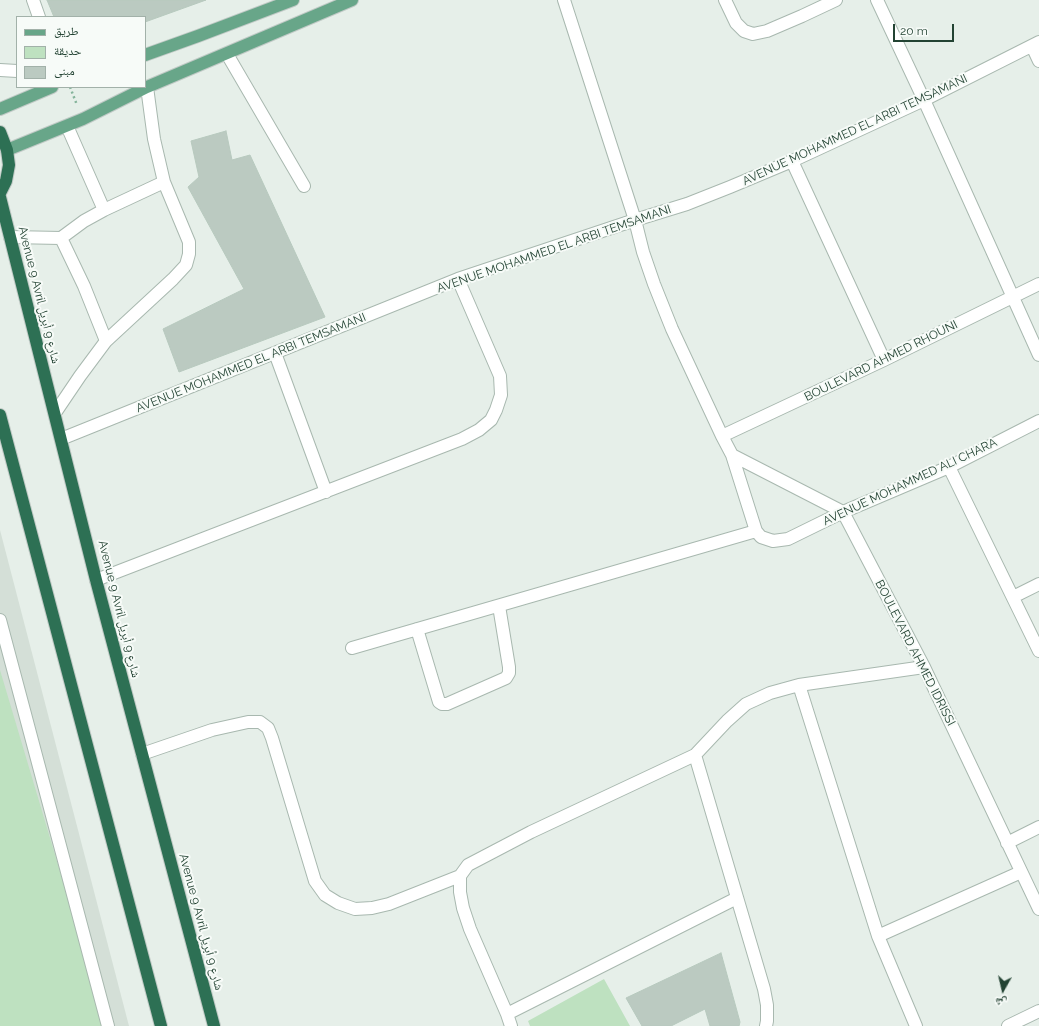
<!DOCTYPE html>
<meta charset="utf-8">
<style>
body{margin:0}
#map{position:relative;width:1039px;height:1026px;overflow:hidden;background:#e6efe9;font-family:Raleway,"Noto Naskh Arabic",sans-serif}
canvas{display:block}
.legend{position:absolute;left:16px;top:16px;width:130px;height:72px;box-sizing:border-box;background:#f7fbf8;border:1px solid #a2b1a9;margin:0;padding:5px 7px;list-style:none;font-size:12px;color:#234333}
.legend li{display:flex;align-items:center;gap:8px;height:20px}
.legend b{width:20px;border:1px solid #a2b1a9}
.north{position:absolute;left:983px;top:970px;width:40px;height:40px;-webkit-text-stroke:3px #f7fbf8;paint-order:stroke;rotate:188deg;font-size:11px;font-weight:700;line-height:16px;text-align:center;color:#234333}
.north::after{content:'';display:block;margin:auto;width:14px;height:18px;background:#234333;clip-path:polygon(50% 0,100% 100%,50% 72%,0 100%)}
.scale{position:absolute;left:893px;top:24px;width:61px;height:18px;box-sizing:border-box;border:2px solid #234333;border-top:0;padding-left:5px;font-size:12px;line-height:14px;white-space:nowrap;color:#234333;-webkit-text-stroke:3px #f7fbf8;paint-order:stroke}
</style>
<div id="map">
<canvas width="1039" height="1026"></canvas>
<ul class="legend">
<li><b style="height:5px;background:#68a689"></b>طريق</li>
<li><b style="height:11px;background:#bee1c0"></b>حديقة</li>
<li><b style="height:11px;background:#bbcac1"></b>مبنى</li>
</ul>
<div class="north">ش</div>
<div class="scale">20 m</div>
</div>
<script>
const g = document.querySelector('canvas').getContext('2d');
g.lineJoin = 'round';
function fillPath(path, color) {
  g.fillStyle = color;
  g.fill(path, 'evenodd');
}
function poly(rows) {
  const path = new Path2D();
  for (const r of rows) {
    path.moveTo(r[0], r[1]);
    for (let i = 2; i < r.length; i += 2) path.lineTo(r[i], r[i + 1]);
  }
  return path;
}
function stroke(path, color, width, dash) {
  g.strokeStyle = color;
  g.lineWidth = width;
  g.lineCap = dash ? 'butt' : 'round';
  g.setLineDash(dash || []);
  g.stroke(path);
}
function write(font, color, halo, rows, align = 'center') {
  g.font = font + ' Raleway,"Noto Naskh Arabic",sans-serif';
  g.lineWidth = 4;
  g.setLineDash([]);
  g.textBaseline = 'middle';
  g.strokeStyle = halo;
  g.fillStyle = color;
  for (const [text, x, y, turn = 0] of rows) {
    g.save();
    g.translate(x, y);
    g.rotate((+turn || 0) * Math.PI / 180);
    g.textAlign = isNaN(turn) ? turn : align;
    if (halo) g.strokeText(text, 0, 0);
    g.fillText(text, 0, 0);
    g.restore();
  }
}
const built = poly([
 [0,530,129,1026,0,1026]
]);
const green = poly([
 [0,670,106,1026,0,1026],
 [604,979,630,1026,530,1026,528,1021]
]);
const building = poly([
 [47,0,206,0,145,22,145,17,54,17,47,0],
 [226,131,232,160,250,155,325,317,179,372,163,329,244,289,188,187,199,177,191,141,226,131],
 [721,953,740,1022,739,1026,710,1026,705,1009,671,1026,642,1026,626,998,721,953]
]);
const path = poly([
 [70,87,77,105]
]);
const minor = poly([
 [33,0,39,17],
 [564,0,635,220,643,252,654,284,672,329,722,436,732,455,756,531,761,537,773,541,788,539,843,512,949,467,1039,421],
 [725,0,736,23,744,31,753,34,767,31,802,16,836,0],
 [877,0,924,100,1039,355],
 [1032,46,1039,61],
 [227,54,304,186],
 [0,70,17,71],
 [67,126,104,210],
 [792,161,884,360],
 [10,237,61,238,84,221,104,210,164,182],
 [61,238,84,286,106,341],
 [275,353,326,492],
 [55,413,80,376,106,341,173,279,186,265,189,254,189,242,164,182,154,139,147,87],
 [722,436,884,360,1039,284],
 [61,439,458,279,635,220,687,204,730,187,792,161,924,100,1039,42],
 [732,455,843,512,924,667,1039,909],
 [949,467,1039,651],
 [96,580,462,439,479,430,491,420,496,410,501,395,500,376,458,279],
 [1013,597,1039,584],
 [0,620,108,1026],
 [417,629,439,702,442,704,447,704,506,678,509,673,509,667,499,606],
 [352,648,756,531],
 [799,685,878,936,916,1026],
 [142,754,212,730,248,722,260,722,268,728,272,738,315,881,325,895,338,903,355,909,372,908,389,904,460,876],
 [695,755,764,989,767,1005,767,1021,766,1026],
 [1007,843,1039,827],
 [878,936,1021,872],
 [507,1014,737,898],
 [511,1026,507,1014,470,929,463,908,460,892,460,876,468,865,531,832,695,755,727,721,746,704,770,693,799,685,924,667],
 [1008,1026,1039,1011]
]);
const major = poly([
 [145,55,198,36,293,0],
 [0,109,52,87],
 [7,150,83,119,147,87,352,0]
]);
const highway = poly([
 [0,132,7,150,9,165,6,181,0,193],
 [0,197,96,580,214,1026],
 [0,415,161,1026]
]);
const streetNames = [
 ["AVENUE MOHAMMED EL ARBI TEMSAMANI",855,130,-25],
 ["AVENUE MOHAMMED EL ARBI TEMSAMANI",554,249,-19],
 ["Avenue 9 Avril شارع 9 أبريل",39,295,76],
 ["BOULEVARD AHMED RHOUNI",881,361,-26],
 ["AVENUE MOHAMMED EL ARBI TEMSAMANI",251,363,-22],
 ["AVENUE MOHAMMED ALI CHARA",910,482,-25],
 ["Avenue 9 Avril شارع 9 أبريل",119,609,76],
 ["BOULEVARD AHMED IDRISSI",915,653,63],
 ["Avenue 9 Avril شارع 9 أبريل",201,922,75]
];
fillPath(built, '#d4dfd7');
fillPath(green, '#bee1c0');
fillPath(building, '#bbcac1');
stroke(building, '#b7c9be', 1);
stroke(minor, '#a8b8af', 14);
stroke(major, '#c1cac6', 14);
stroke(highway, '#c1cac6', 14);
stroke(path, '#85b49b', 2.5, [2, 3]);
stroke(minor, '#fff', 12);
stroke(major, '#68a689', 12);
stroke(highway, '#2d7054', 12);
write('12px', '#234333', '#f7fbf8', streetNames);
</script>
